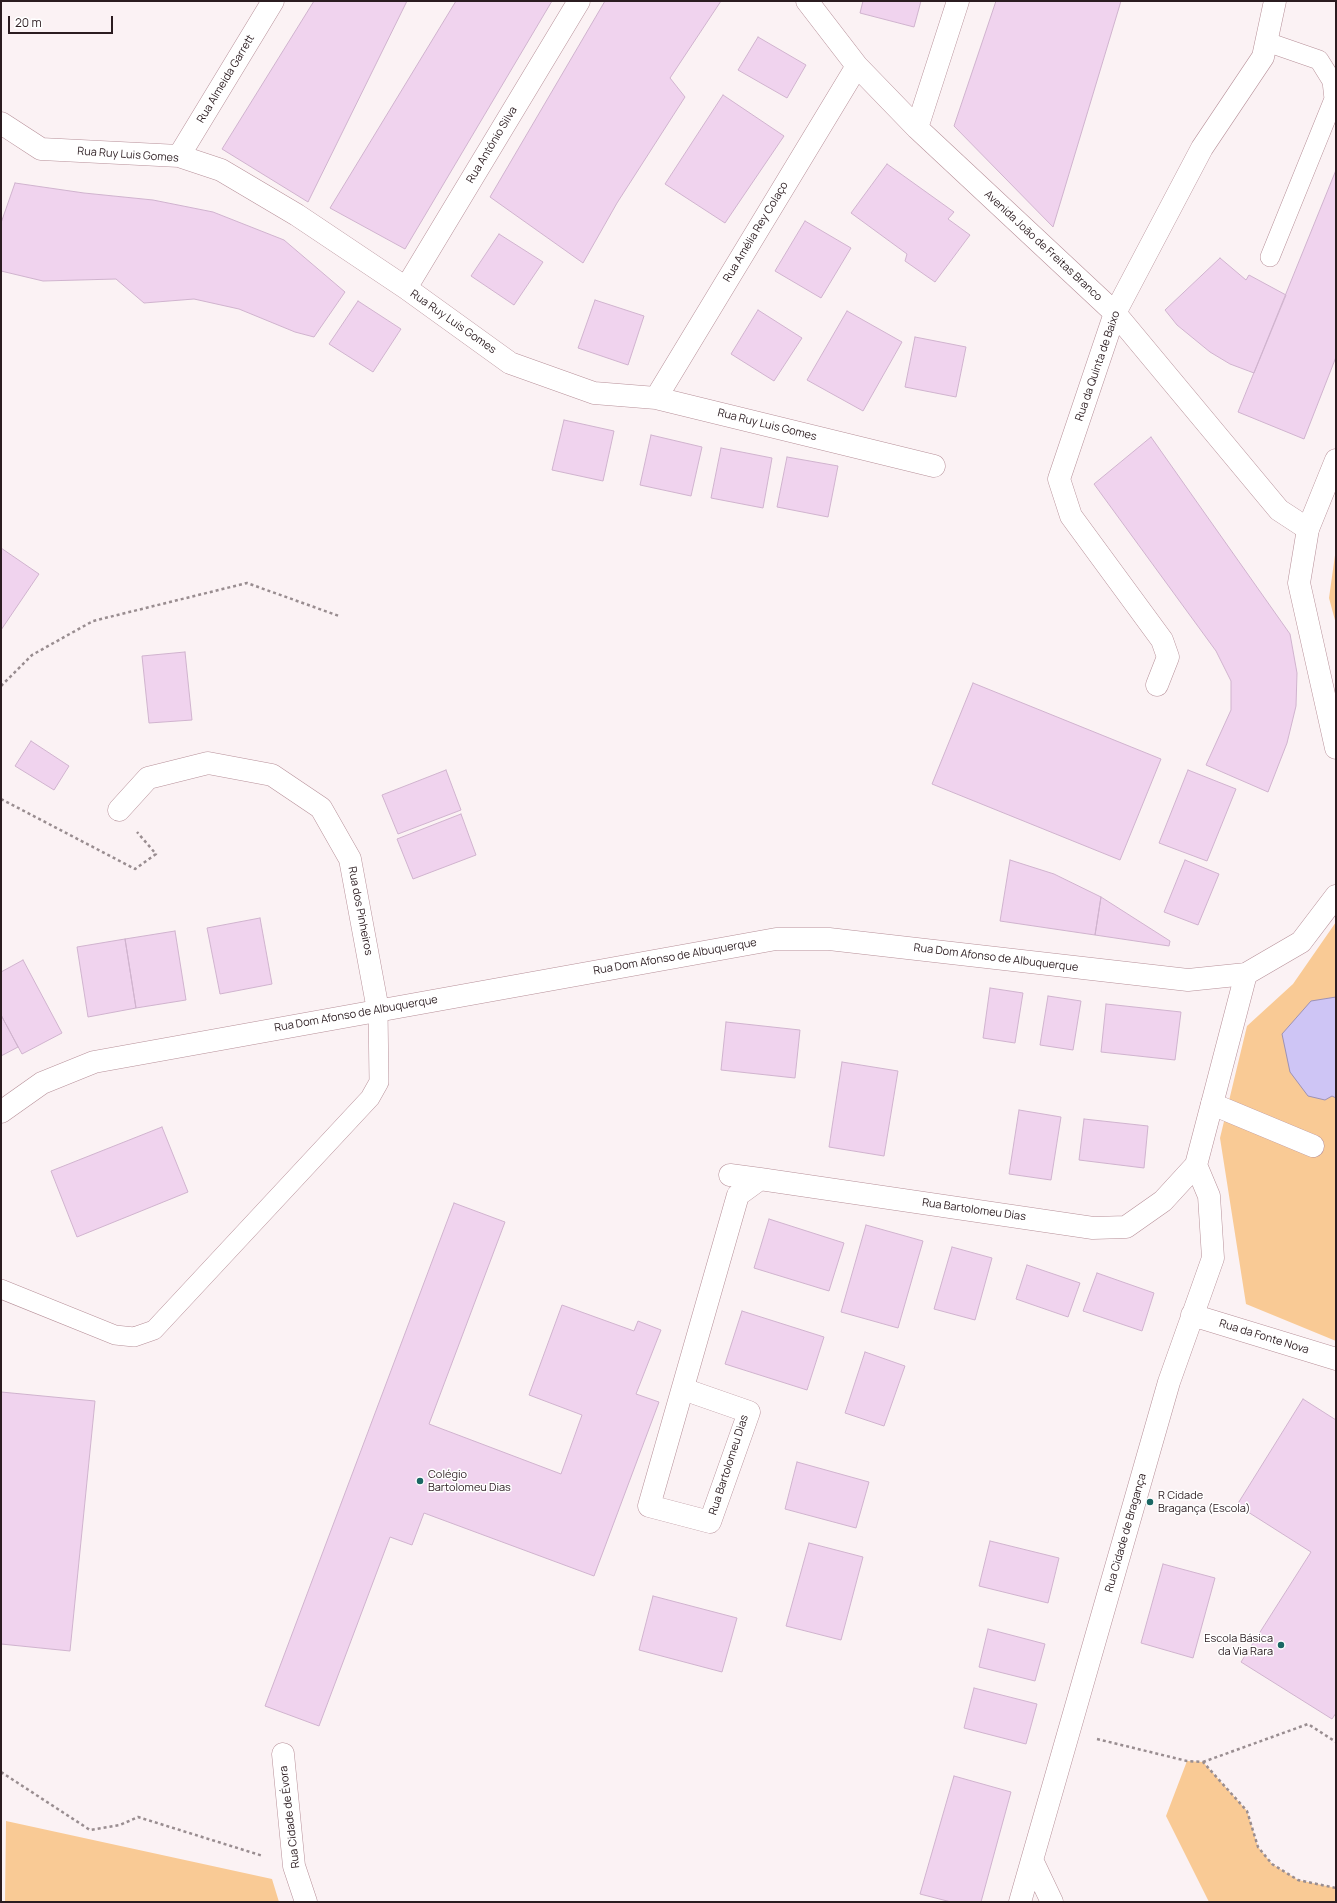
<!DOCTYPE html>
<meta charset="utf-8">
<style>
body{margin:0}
#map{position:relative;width:1337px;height:1903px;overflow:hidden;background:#fbf2f4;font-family:Manrope,sans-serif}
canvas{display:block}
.frame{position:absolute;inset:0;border:2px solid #2b1c20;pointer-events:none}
.scale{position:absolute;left:8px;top:16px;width:105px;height:18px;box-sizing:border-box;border:2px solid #2b1c20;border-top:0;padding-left:5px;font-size:12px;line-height:14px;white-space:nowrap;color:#2b1c20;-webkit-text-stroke:3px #fff;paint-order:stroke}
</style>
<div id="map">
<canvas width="1337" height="1903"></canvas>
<div class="frame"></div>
<div class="scale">20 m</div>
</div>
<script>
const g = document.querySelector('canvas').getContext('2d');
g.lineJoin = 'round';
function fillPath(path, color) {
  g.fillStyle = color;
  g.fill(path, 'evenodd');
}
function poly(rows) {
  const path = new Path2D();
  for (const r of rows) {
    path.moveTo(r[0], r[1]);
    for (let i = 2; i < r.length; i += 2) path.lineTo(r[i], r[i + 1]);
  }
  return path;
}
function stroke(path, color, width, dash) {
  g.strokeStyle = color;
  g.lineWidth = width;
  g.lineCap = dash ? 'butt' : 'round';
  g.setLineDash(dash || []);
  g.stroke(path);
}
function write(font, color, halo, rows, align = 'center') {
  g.font = font + ' Manrope,sans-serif';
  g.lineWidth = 3;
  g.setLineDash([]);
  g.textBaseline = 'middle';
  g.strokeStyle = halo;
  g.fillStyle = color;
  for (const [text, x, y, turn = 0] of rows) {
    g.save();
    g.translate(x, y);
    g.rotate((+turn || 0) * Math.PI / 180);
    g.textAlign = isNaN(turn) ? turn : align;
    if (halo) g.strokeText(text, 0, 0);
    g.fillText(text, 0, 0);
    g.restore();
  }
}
const green = poly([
 [1336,548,1336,624,1329,598],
 [1336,922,1336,1341,1246,1304,1220,1138,1247,1026,1293,984],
 [1187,1761,1203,1762,1247,1811,1258,1847,1272,1864,1298,1880,1336,1888,1336,1902,1209,1902,1166,1816],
 [6,1821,272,1879,279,1902,5,1902]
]);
const water = poly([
 [1336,997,1336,1098,1332,1096,1325,1100,1308,1096,1290,1072,1282,1034,1311,1001,1336,997]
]);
const building = poly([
 [314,1,407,1,308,202,222,149,314,1],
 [456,1,552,1,405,249,330,208,456,1],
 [605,1,721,1,670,78,685,97,617,203,583,263,490,197,605,1],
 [863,1,921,1,914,27,860,13,863,1],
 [996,1,1121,1,1053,227,954,126,996,1],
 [758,37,806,65,787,98,738,70,758,37],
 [723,95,784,136,725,223,665,184,723,95],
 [887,164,954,212,948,219,970,235,935,282,905,261,907,254,851,213,887,164],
 [1336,170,1336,357,1304,439,1238,412,1336,170],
 [15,183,84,193,153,200,213,212,284,240,345,292,314,337,295,332,239,309,194,299,144,303,116,279,43,281,1,271,1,223,15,183],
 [805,221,851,248,821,298,775,271,805,221],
 [499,234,543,262,514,305,471,276,499,234],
 [1220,258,1246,280,1249,275,1286,295,1254,373,1230,364,1210,352,1177,325,1165,310,1220,258],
 [595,300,644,316,628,365,578,348,595,300],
 [358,301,401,329,373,372,329,344,358,301],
 [758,310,802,338,774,381,731,354,758,310],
 [847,311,902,342,863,411,807,380,847,311],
 [915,337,966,347,956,397,905,387,915,337],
 [564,420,614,431,603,481,552,470,564,420],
 [651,435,702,447,691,496,640,485,651,435],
 [1151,437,1290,634,1297,673,1296,706,1287,743,1268,792,1206,765,1231,710,1231,681,1216,651,1094,484,1151,437],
 [721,448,772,458,763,508,711,498,721,448],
 [787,457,838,466,828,517,777,507,787,457],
 [1,548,39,574,1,630,1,548],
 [185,652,192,720,149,723,142,656,185,652],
 [973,683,1161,759,1120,860,932,784,973,683],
 [31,741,69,766,54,790,15,766,31,741],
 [446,770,461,810,398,834,382,795,446,770],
 [1188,770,1236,789,1207,861,1159,843,1188,770],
 [461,814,476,855,413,879,397,839,461,814],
 [1010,860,1054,874,1101,897,1095,935,1000,921,1010,860],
 [1185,860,1219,874,1198,925,1164,912,1185,860],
 [1101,897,1170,941,1169,946,1095,935,1101,897],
 [260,918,272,984,220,994,207,928,260,918],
 [175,931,186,1000,136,1008,125,939,175,931],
 [125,939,136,1008,88,1017,77,947,125,939],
 [23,960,62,1033,22,1054,1,1015,1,972,23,960],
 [990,988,1023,993,1015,1043,983,1038,990,988],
 [1048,996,1081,1001,1073,1050,1040,1045,1048,996],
 [1106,1004,1181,1012,1175,1060,1101,1052,1106,1004],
 [1,1015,18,1047,1,1056,1,1015],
 [726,1022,800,1030,795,1078,721,1070,726,1022],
 [842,1062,898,1071,884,1156,829,1147,842,1062],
 [1019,1110,1061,1117,1051,1180,1009,1174,1019,1110],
 [1084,1119,1148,1126,1144,1168,1079,1160,1084,1119],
 [162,1127,188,1192,77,1237,51,1171,162,1127],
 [454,1203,505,1222,429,1424,561,1474,582,1415,529,1395,562,1305,634,1331,638,1321,661,1330,636,1394,659,1402,594,1576,424,1513,412,1545,390,1537,319,1726,265,1706,454,1203],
 [769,1219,844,1243,829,1291,754,1268,769,1219],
 [866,1225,923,1241,898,1328,841,1312,866,1225],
 [952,1247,992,1258,975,1320,934,1309,952,1247],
 [1027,1265,1080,1283,1068,1317,1016,1299,1027,1265],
 [1097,1273,1154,1293,1142,1331,1083,1311,1097,1273],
 [742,1311,824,1337,807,1390,725,1364,742,1311],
 [865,1352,905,1366,884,1426,845,1413,865,1352],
 [1,1392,95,1401,70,1651,1,1644,1,1392],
 [1303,1399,1336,1420,1336,1713,1332,1719,1241,1662,1311,1552,1237,1505,1303,1399],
 [797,1462,869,1482,856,1528,785,1509,797,1462],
 [990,1541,1059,1558,1048,1603,979,1586,990,1541],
 [809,1543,863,1557,841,1640,786,1626,809,1543],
 [1163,1564,1215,1578,1193,1658,1141,1643,1163,1564],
 [653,1596,737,1618,722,1672,639,1650,653,1596],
 [988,1629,1045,1644,1035,1681,979,1667,988,1629],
 [974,1688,1037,1704,1026,1744,964,1728,974,1688],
 [954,1776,1011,1792,981,1902,951,1902,920,1894,954,1776]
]);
const path = poly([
 [1,686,32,655,93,621,247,583,339,616],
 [1,799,135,869,156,854,137,832],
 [1097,1739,1187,1761,1203,1762,1247,1811,1258,1847,1272,1864,1298,1880,1336,1888],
 [1203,1762,1308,1724,1336,1742],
 [1,1772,90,1830,120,1825,138,1817,263,1856]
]);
const service = poly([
 [1267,42,1319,60,1332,81,1334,99,1270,257],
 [1,1289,115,1335,134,1337,154,1330,370,1098,379,1082,378,1010]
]);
const pedestrian = poly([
 [1212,1104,1313,1146]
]);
const minor = poly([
 [807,1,857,66,917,128,1115,313,1279,510,1308,529],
 [1,123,41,149,179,156,221,170,297,215,406,288,510,363,594,393,656,398,934,466],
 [917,128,958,1],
 [179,156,273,1],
 [406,288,579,1],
 [656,398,857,66],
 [1157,685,1168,657,1162,640,1071,516,1059,479,1115,313,1202,148,1263,57,1275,1],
 [119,810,148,778,208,763,272,775,321,808,350,859,378,1010],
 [730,1175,760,1179],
 [1192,1315,1336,1359],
 [683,1389,749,1412,710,1522,649,1506,738,1195,760,1179,1093,1228,1126,1227,1163,1201,1196,1165,1246,974],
 [283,1754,294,1866,306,1902],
 [1032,1860,1052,1902],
 [1020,1902,1169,1382,1213,1258,1209,1196,1196,1165]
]);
const secondary = poly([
 [1336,460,1308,529,1299,583,1336,748],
 [1,1112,42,1083,94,1062,776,939,829,939,1188,980,1246,974,1301,942,1336,896]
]);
const markers = [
 [420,1481,4,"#1a6764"],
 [1150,1502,4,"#1a6764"],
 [1281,1645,4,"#1a6764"]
];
const streetNames = [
 ["Rua Almeida Garrett",226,79,-59],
 ["Rua António Silva",492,145,-59],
 ["Rua Ruy Luis Gomes",128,155,4],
 ["Rua Amélia Rey Colaço",756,232,-59],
 ["Avenida João de Freitas Branco",1043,246,43],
 ["Rua Ruy Luis Gomes",453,322,35],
 ["Rua da Quinta de Baixo",1098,366,-71],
 ["Rua Ruy Luis Gomes",767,425,14],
 ["Rua dos Pinheiros",360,911,79],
 ["Rua Dom Afonso de Albuquerque",675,957,-10],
 ["Rua Dom Afonso de Albuquerque",996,958,7],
 ["Rua Dom Afonso de Albuquerque",356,1014,-10],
 ["Rua Bartolomeu Dias",974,1210,8],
 ["Rua da Fonte Nova",1264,1337,17],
 ["Rua Bartolomeu Dias",729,1465,-72],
 ["Rua Cidade de Bragança",1126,1533,-74],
 ["Rua Cidade de Évora",290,1817,-97]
];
const poiNames = [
 ["Colégio",428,1475],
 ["Bartolomeu Dias",428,1488],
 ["R Cidade",1158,1496],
 ["Bragança (Escola)",1158,1509],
 ["Escola Básica",1273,1639,"right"],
 ["da Via Rara",1273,1652,"right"]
];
fillPath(green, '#f9ca95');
fillPath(water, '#cec5f5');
stroke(water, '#9d92b5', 1);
fillPath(building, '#f0d3ee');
stroke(building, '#d0b3ce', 1);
stroke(service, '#b79099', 20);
stroke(pedestrian, '#b79099', 23);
stroke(minor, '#b79099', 23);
stroke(secondary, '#b79099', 23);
stroke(path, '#998d90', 2.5, [3, 3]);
stroke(service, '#fff', 19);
stroke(pedestrian, '#fff', 22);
stroke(minor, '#fff', 22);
stroke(secondary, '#fff', 22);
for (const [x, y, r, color] of markers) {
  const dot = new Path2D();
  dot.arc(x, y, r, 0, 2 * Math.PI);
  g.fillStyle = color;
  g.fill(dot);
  stroke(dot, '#fff', 1.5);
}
write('11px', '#2b1c20', '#fff', streetNames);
write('11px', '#2b1c20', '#fff', poiNames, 'left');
</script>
